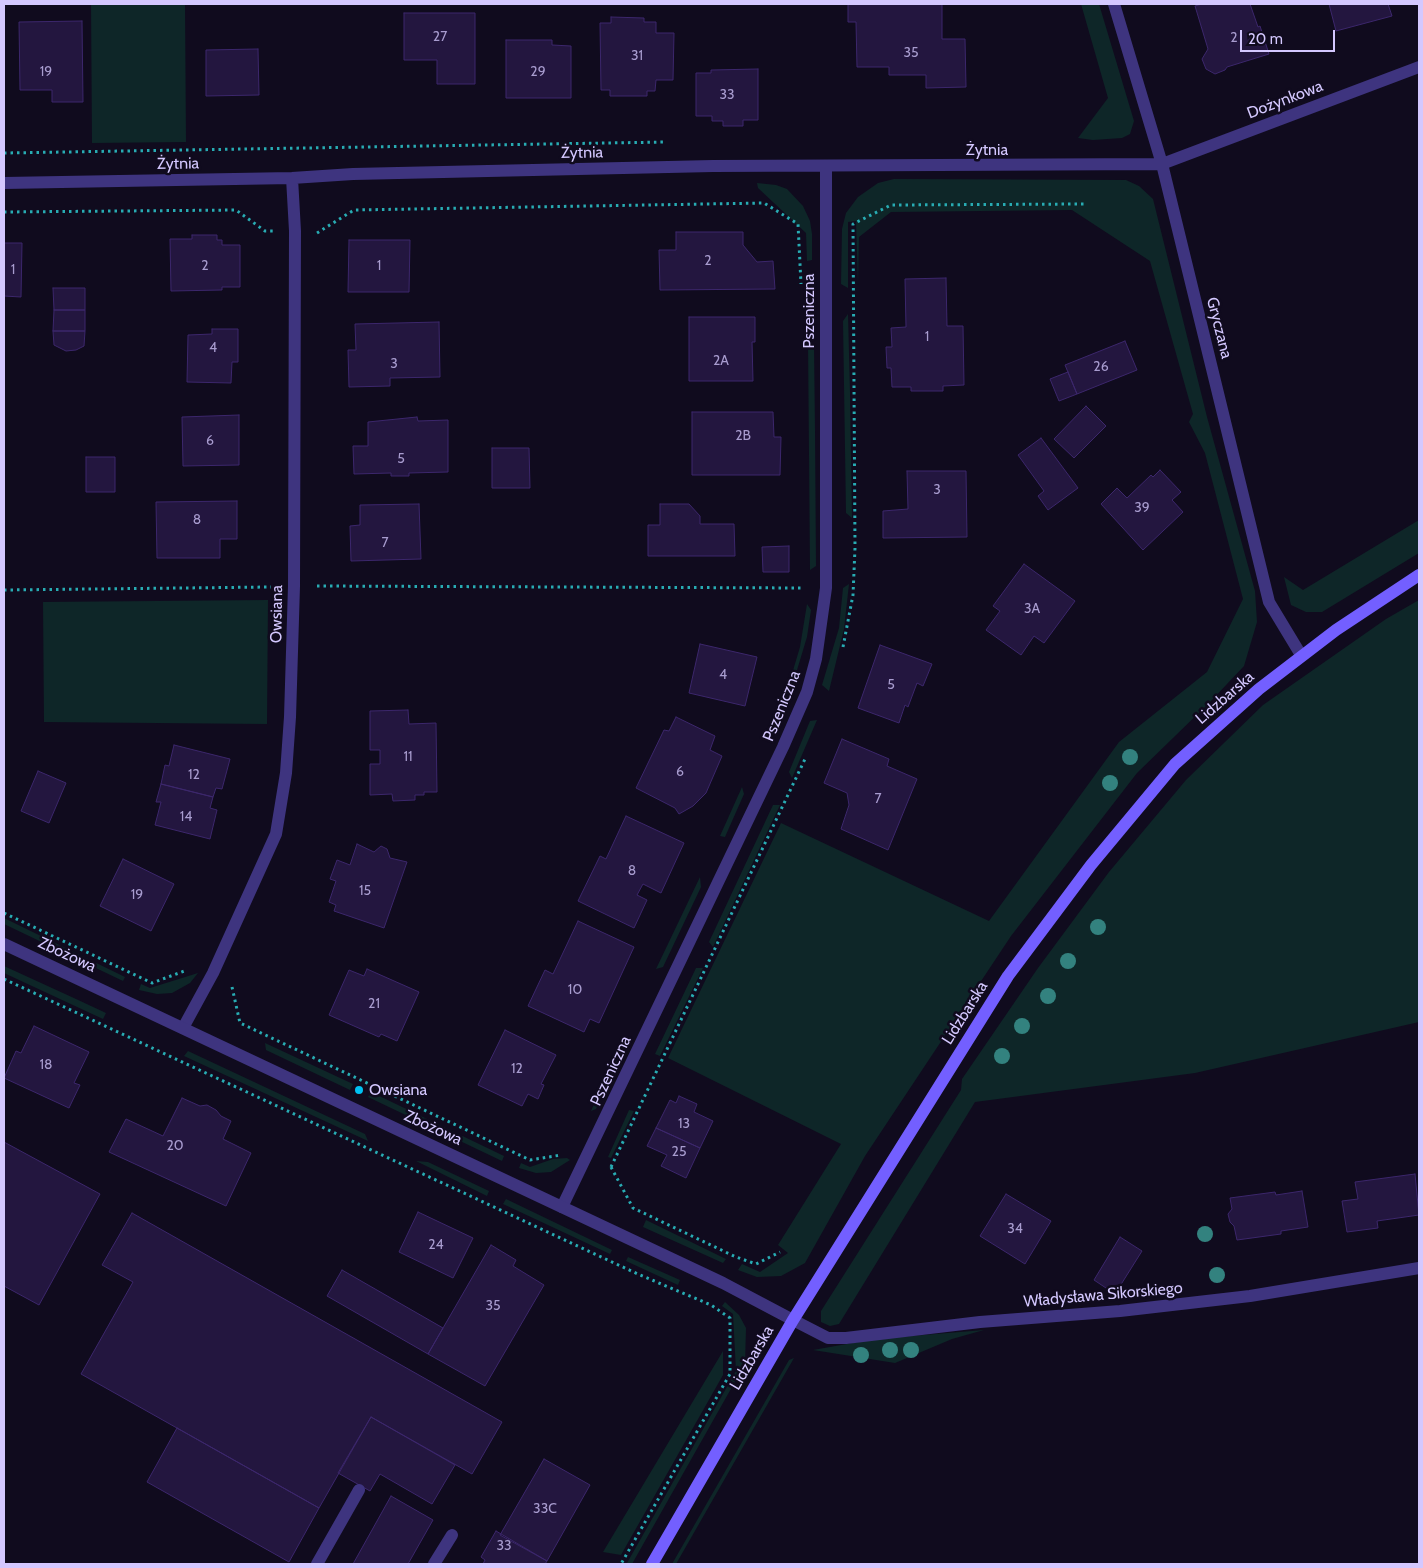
<!DOCTYPE html>
<meta charset="utf-8">
<style>
body{margin:0}
#map{position:relative;width:1423px;height:1568px;overflow:hidden;background:#100b1e;font-family:Cabin,sans-serif}
canvas{display:block}
.frame{position:absolute;inset:0;border:5px solid #d4c8ff;pointer-events:none}
.scale{position:absolute;left:1240px;top:30px;width:95px;height:22px;box-sizing:border-box;border:2px solid #d4c8ff;border-top:0;padding-left:6px;font-size:15px;line-height:18px;white-space:nowrap;color:#d4c8ff;-webkit-text-stroke:4px #100b1e;paint-order:stroke}
</style>
<div id="map">
<canvas width="1423" height="1568"></canvas>
<div class="frame"></div>
<div class="scale">20 m</div>
</div>
<script>
const g = document.querySelector('canvas').getContext('2d');
g.lineJoin = 'round';
function fillPath(path, color) {
  g.fillStyle = color;
  g.fill(path, 'evenodd');
}
function poly(rows) {
  const path = new Path2D();
  for (const r of rows) {
    path.moveTo(r[0], r[1]);
    for (let i = 2; i < r.length; i += 2) path.lineTo(r[i], r[i + 1]);
  }
  return path;
}
function stroke(path, color, width, dash) {
  g.strokeStyle = color;
  g.lineWidth = width;
  g.lineCap = dash ? 'butt' : 'round';
  g.setLineDash(dash || []);
  g.stroke(path);
}
function write(font, color, halo, rows, align = 'center') {
  g.font = font + ' Cabin,sans-serif';
  g.lineWidth = 5;
  g.setLineDash([]);
  g.textBaseline = 'middle';
  g.strokeStyle = halo;
  g.fillStyle = color;
  for (const [text, x, y, turn = 0] of rows) {
    g.save();
    g.translate(x, y);
    g.rotate((+turn || 0) * Math.PI / 180);
    g.textAlign = isNaN(turn) ? turn : align;
    if (halo) g.strokeText(text, 0, 0);
    g.fillText(text, 0, 0);
    g.restore();
  }
}
const green = poly([
 [91,4,185,4,186,142,92,143],
 [1081,4,1099,4,1134,121,1130,134,1122,138,1093,140,1078,138,1108,98],
 [894,179,1126,180,1139,186,1153,199,1207,417,1255,591,1257,622,1244,666,1210,702,1137,773,1011,936,865,1156,805,1263,781,1276,757,1277,738,1270,742,1264,760,1272,788,1253,778,1245,841,1144,668,1058,781,823,989,921,1119,742,1207,672,1243,599,1205,453,1189,422,1193,414,1150,261,1072,210,891,212,859,237,858,285,856,221,848,222,848,288,841,284,842,229,846,213,858,197,878,183],
 [757,183,776,185,787,189,803,206,810,221,812,234,812,260,807,261,806,233,758,188],
 [848,314,850,392,852,518,846,513,843,321],
 [808,340,814,345,815,430,816,566,810,570],
 [1419,520,1419,553,1322,612,1306,612,1291,605,1284,577,1303,590],
 [849,584,844,629,829,691,822,685,839,628,843,588],
 [268,600,267,724,44,722,43,602],
 [1419,600,1419,1022,1195,1073,975,1102,839,1324,830,1326,821,1322,821,1311,961,1090,962,1079,1038,968,1109,872,1186,780,1263,705,1386,619],
 [807,604,811,610,807,637,794,680,789,684,800,647],
 [817,720,792,778,789,772,810,721],
 [742,787,744,794,725,837,720,836],
 [773,805,780,805,713,947,709,942],
 [700,877,701,887,663,967,656,969],
 [4,918,125,977,123,981,4,924],
 [4,966,76,999,106,1013,103,1019,4,973],
 [696,968,703,968,660,1056,655,1054],
 [198,973,190,983,172,993,157,994,139,990,141,984,150,988],
 [265,1043,353,1084,350,1090,266,1050],
 [621,1044,624,1049,596,1109,591,1111],
 [188,1051,365,1134,368,1141,184,1056],
 [371,1092,504,1156,502,1161,368,1097],
 [629,1110,634,1111,611,1158,608,1157],
 [567,1158,570,1160,551,1172,536,1173,519,1168,521,1163,530,1167,553,1159],
 [416,1161,428,1162,489,1191,487,1196],
 [506,1199,612,1250,610,1254,503,1204],
 [646,1220,726,1259,723,1263,643,1227],
 [628,1257,680,1280,678,1285,626,1261],
 [725,1302,739,1315,746,1328,745,1364,632,1564,628,1564,627,1563,736,1371,733,1314,722,1306],
 [984,1330,952,1339,895,1363,813,1350,875,1339],
 [723,1351,723,1375,621,1555,603,1552],
 [794,1358,676,1564,672,1564,789,1360]
]);
const building = poly([
 [848,4,942,4,942,39,965,39,966,87,926,88,926,75,889,75,889,67,857,67,856,22,848,22,848,4],
 [1202,4,1250,4,1258,27,1260,26,1269,54,1227,67,1225,70,1215,74,1206,69,1202,59,1208,49,1195,6,1202,4],
 [1329,4,1388,4,1392,16,1336,31,1329,4],
 [404,13,475,13,475,84,437,84,437,60,404,60,404,13],
 [611,17,644,18,644,22,656,22,656,33,674,33,673,80,656,80,655,91,647,91,647,96,610,96,610,90,601,90,600,23,611,23,611,17],
 [82,21,83,102,52,102,52,90,20,90,19,22,82,21],
 [506,40,552,40,552,45,571,46,571,98,506,98,506,40],
 [258,49,259,95,206,96,206,50,258,49],
 [758,69,758,120,743,120,743,126,723,126,723,121,712,121,712,116,696,116,696,73,711,73,711,70,758,69],
 [676,232,743,232,743,245,757,262,773,261,775,289,660,290,659,250,676,250,676,232],
 [192,235,217,235,217,240,222,240,222,245,240,245,240,287,222,287,222,290,171,291,170,239,192,239,192,235],
 [349,240,410,240,409,292,348,292,349,240],
 [4,243,22,243,21,297,4,296,4,243],
 [946,278,947,326,963,326,964,385,943,386,943,391,911,391,911,387,892,387,891,368,887,368,886,347,892,347,891,328,906,327,905,279,946,278],
 [53,288,85,288,85,310,54,310,53,288],
 [54,310,85,310,85,331,53,331,54,310],
 [689,317,755,317,755,342,752,342,753,381,689,381,689,317],
 [439,322,440,377,390,378,390,386,349,387,348,350,356,350,355,324,439,322],
 [212,329,238,329,238,362,232,362,231,383,187,382,188,335,212,334,212,329],
 [53,331,85,331,84,346,76,350,66,351,54,345,53,331],
 [1125,341,1137,370,1077,394,1065,365,1125,341],
 [1068,372,1077,394,1059,401,1050,379,1068,372],
 [1086,406,1106,426,1074,458,1054,439,1086,406],
 [692,412,773,412,774,437,781,437,780,475,692,475,692,412],
 [239,415,239,465,183,466,182,417,239,415],
 [417,417,418,421,448,420,448,472,409,473,409,476,391,476,391,473,354,474,353,446,368,446,368,422,417,417],
 [1041,438,1078,488,1048,510,1038,496,1044,491,1018,455,1041,438],
 [492,448,529,448,530,488,492,488,492,448],
 [86,457,115,457,115,492,86,492,86,457],
 [1160,470,1181,492,1172,500,1183,512,1143,550,1101,504,1117,488,1127,498,1151,475,1153,477,1160,470],
 [907,471,966,471,967,537,883,538,883,511,908,509,907,471],
 [237,501,237,539,220,539,220,558,157,558,156,502,237,501],
 [419,504,421,559,351,561,350,526,360,525,360,505,419,504],
 [660,504,689,504,700,516,700,524,734,524,735,556,648,556,648,525,660,525,660,504],
 [789,546,789,572,763,572,762,547,789,546],
 [1024,564,1075,601,1044,643,1034,636,1021,655,986,630,1000,611,993,606,1024,564],
 [700,644,757,657,745,706,689,693,700,644],
 [880,645,932,664,923,686,917,683,908,707,905,705,899,723,858,708,880,645],
 [408,710,409,724,436,723,437,792,424,792,424,795,415,795,415,800,393,801,392,794,370,795,370,764,380,764,380,750,370,750,370,711,408,710],
 [676,717,715,736,710,750,722,756,706,793,693,806,679,814,675,808,636,788,664,730,669,731,676,717],
 [842,739,889,759,887,766,917,779,888,850,841,829,849,805,847,793,824,783,842,739],
 [174,745,230,759,222,789,216,788,213,797,161,784,165,765,169,766,174,745],
 [38,771,66,783,49,823,21,811,38,771],
 [161,784,213,797,210,808,217,810,210,839,155,825,161,802,156,802,161,784],
 [626,816,684,843,661,893,643,884,637,895,647,900,634,928,578,901,600,856,606,859,626,816],
 [357,844,374,852,381,846,387,849,390,858,407,862,384,928,334,911,336,905,329,902,336,881,330,879,337,860,350,865,357,844],
 [123,859,174,884,151,931,100,906,123,859],
 [578,921,634,947,599,1023,590,1019,584,1032,528,1006,545,970,553,974,578,921],
 [367,969,419,992,397,1041,381,1034,379,1037,329,1015,349,970,364,976,367,969],
 [34,1026,89,1052,74,1083,80,1085,69,1108,4,1078,16,1051,21,1053,34,1026],
 [505,1030,556,1055,541,1084,544,1085,538,1099,528,1094,522,1106,478,1085,505,1030],
 [679,1096,697,1104,694,1112,713,1121,700,1148,656,1128,670,1100,676,1103,679,1096],
 [182,1098,200,1106,207,1105,216,1110,221,1116,231,1121,223,1139,251,1153,226,1206,109,1152,126,1119,163,1136,182,1098],
 [656,1128,700,1148,686,1178,661,1166,667,1155,647,1146,656,1128],
 [4,1142,100,1194,39,1305,4,1286,4,1142],
 [1415,1174,1419,1215,1377,1221,1378,1228,1347,1232,1342,1201,1358,1199,1355,1182,1415,1174],
 [1302,1191,1308,1227,1281,1231,1281,1234,1237,1240,1234,1226,1230,1222,1228,1214,1232,1209,1230,1198,1275,1192,1276,1195,1302,1191],
 [1006,1194,1051,1221,1025,1264,980,1236,1006,1194],
 [418,1212,473,1238,453,1278,399,1252,418,1212],
 [132,1213,502,1422,472,1474,371,1417,319,1508,81,1374,133,1282,102,1265,132,1213],
 [1120,1237,1142,1251,1115,1294,1094,1280,1120,1237],
 [491,1245,516,1260,513,1266,544,1285,485,1386,428,1354,491,1245],
 [342,1270,443,1328,428,1354,327,1296,342,1270],
 [371,1417,455,1465,432,1504,380,1474,370,1491,338,1473,371,1417],
 [177,1428,319,1508,289,1562,147,1482,177,1428],
 [544,1459,590,1485,547,1561,500,1535,544,1459],
 [391,1496,433,1520,408,1564,353,1564,391,1496],
 [496,1531,547,1561,545,1564,483,1564,485,1560,481,1557,496,1531]
]);
const path = poly([
 [4,153,666,142],
 [4,212,236,210,265,231,274,231],
 [317,233,354,210,764,203,798,224,801,284],
 [317,586,803,588],
 [4,590,271,587],
 [843,647,853,595,855,548,853,224,891,205,1085,204],
 [4,913,152,983,187,970],
 [4,979,640,1275,711,1305,730,1318,730,1374,621,1564],
 [232,987,240,1023,530,1160,561,1155],
 [611,1167,806,757],
 [611,1167,633,1208,736,1257,756,1264,780,1252]
]);
const service = poly([
 [317,1564,359,1490],
 [434,1564,452,1535]
]);
const minor = poly([
 [1114,4,1162,164,1269,602,1301,655],
 [4,183,292,178,353,174,713,166,1162,164,1419,67],
 [183,1028,213,973,276,834,286,773,290,717,294,586,295,231,292,178],
 [562,1207,783,747,807,692,816,659,826,588,826,167],
 [793,1320,828,1338,846,1338,980,1322,1120,1311,1250,1296,1419,1268]
]);
const tertiary = poly([
 [4,944,723,1283,793,1320]
]);
const secondary = poly([
 [652,1564,793,1320,1008,976,1091,865,1175,764,1259,689,1336,630,1419,575]
]);
const trees = [
 [1130,757],
 [1110,783],
 [1098,927],
 [1068,961],
 [1048,996],
 [1022,1026],
 [1002,1056],
 [1205,1234],
 [1217,1275],
 [890,1350],
 [911,1350],
 [861,1355]
];
const markers = [
 [359,1090,5,"#00c1f3"]
];
const numberNames = [
 ["27",440,37],
 ["2",1234,38],
 ["35",911,53],
 ["31",637,56],
 ["19",46,72],
 ["29",538,72],
 ["33",727,95],
 ["2",708,261],
 ["2",205,266],
 ["1",379,266],
 ["1",13,270],
 ["1",927,337],
 ["4",213,348],
 ["2A",721,361],
 ["3",394,364],
 ["26",1101,367],
 ["2B",743,436],
 ["6",210,441],
 ["5",401,459],
 ["3",937,490],
 ["39",1142,508],
 ["8",197,520],
 ["7",385,543],
 ["3A",1032,609],
 ["4",723,675],
 ["5",891,685],
 ["11",408,757],
 ["6",680,772],
 ["12",194,775],
 ["7",878,799],
 ["14",186,817],
 ["8",632,871],
 ["15",365,891],
 ["19",137,895],
 ["10",575,990],
 ["21",374,1004],
 ["18",46,1065],
 ["12",517,1069],
 ["13",684,1124],
 ["20",175,1146],
 ["25",679,1152],
 ["34",1015,1229],
 ["24",436,1245],
 ["35",493,1306],
 ["33C",545,1509],
 ["33",504,1546]
];
const streetNames = [
 ["Dożynkowa",1285,100,-21],
 ["Żytnia",987,150],
 ["Żytnia",582,153,-1],
 ["Żytnia",178,164,-1],
 ["Pszeniczna",809,311,-90],
 ["Gryczana",1219,328,76],
 ["Owsiana",277,614,-89],
 ["Lidzbarska",1225,698,-41],
 ["Pszeniczna",782,706,-68],
 ["Zbożowa",67,955,25],
 ["Lidzbarska",965,1013,-58],
 ["Pszeniczna",611,1071,-65],
 ["Zbożowa",433,1128,25],
 ["Władysława Sikorskiego",1103,1295,-5],
 ["Lidzbarska",752,1358,-60]
];
const poiNames = [
 ["Owsiana",369,1090]
];
fillPath(green, '#0e2628');
fillPath(building, '#23163f');
stroke(building, '#3c276c', 1);
stroke(path, '#28acb3', 3, [2.5, 4]);
stroke(service, '#3e347f', 12);
stroke(minor, '#3e347f', 12);
stroke(tertiary, '#3e347f', 12);
stroke(secondary, '#735fff', 12);
g.fillStyle = '#33827f';
for (const [x, y] of trees) {
  g.beginPath();
  g.arc(x, y, 8, 0, 2 * Math.PI);
  g.fill();
}
for (const [x, y, r, color] of markers) {
  const dot = new Path2D();
  dot.arc(x, y, r, 0, 2 * Math.PI);
  g.fillStyle = color;
  g.fill(dot);
  stroke(dot, '#100b1e', 2);
}
write('14px', '#a89ccf', null, numberNames);
write('16px', '#d4c8ff', '#100b1e', streetNames);
write('16px', '#d4c8ff', '#100b1e', poiNames, 'left');
</script>
